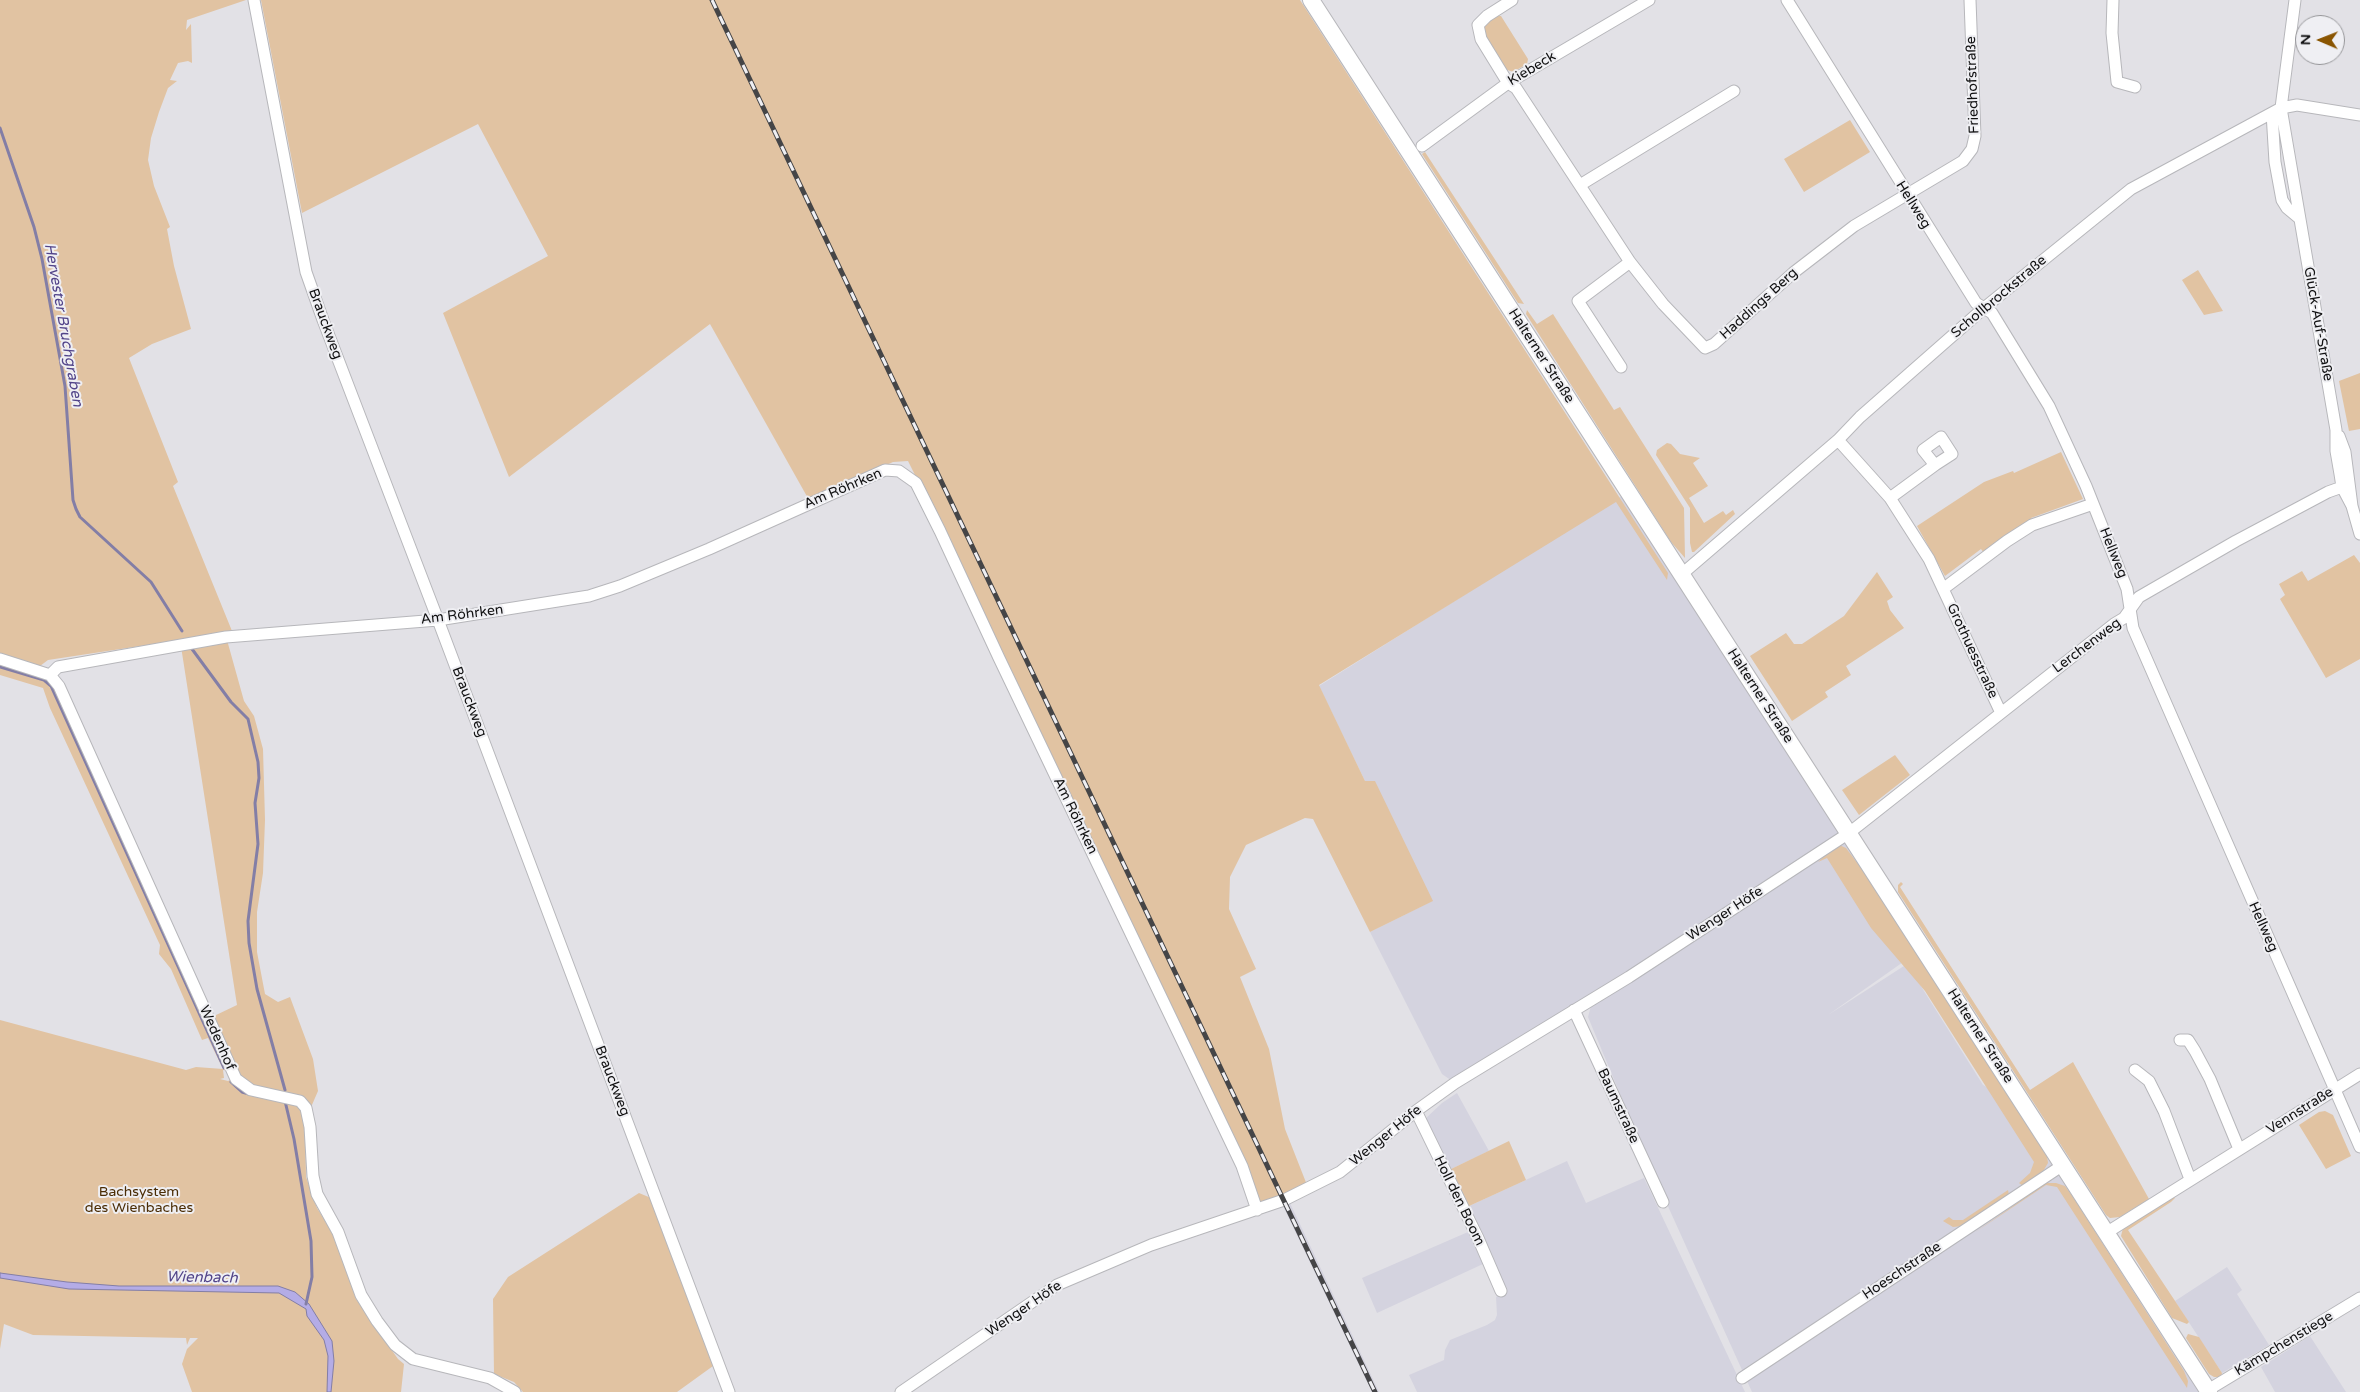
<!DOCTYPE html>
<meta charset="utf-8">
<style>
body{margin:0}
#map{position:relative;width:2360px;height:1392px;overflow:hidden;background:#e2e1e6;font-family:"Varela Round",sans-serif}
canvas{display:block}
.north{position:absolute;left:2295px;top:15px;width:50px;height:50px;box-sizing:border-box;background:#efeff3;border:1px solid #969699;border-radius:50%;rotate:271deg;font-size:14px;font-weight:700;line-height:20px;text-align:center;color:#111112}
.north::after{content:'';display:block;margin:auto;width:18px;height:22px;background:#8a5501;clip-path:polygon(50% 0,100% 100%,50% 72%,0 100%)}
</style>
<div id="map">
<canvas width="2360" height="1392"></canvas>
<div class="north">N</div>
</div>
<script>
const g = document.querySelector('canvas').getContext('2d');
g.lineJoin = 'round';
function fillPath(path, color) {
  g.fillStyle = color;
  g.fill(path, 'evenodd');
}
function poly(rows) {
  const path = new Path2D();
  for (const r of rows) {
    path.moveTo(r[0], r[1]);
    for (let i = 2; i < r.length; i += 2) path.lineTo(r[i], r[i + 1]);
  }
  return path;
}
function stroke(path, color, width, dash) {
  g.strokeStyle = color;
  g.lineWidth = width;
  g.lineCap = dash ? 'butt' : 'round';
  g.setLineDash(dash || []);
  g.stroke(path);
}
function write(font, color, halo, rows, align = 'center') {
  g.font = font + ' "Varela Round",sans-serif';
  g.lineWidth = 4;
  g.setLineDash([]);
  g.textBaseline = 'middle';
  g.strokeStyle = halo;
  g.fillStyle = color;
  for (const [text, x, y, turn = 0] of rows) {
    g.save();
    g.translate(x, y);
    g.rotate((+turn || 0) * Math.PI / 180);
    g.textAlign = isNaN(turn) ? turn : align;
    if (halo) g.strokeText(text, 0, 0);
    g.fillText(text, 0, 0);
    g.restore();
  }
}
const built = poly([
 [1628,492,1923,948,1828,1015,1907,964,1983,1085,2007,1098,2015,1091,2209,1392,1752,1392,1652,1171,1588,1017,1591,1006,1455,1083,1442,1074,1370,932,1432,901,1365,781,1319,686],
 [1457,1093,1489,1151,1449,1170,1425,1119,1442,1103],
 [1567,1161,1586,1203,1644,1178,1745,1392,1417,1392,1409,1375,1444,1360,1445,1350,1450,1340,1487,1325,1495,1320,1497,1315,1496,1297,1503,1293,1467,1207],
 [1290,1203,1379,1392,1372,1392,1283,1206],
 [1468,1232,1483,1264,1377,1313,1362,1278],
 [2227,1267,2242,1290,2237,1294,2269,1345,2222,1373,2175,1301],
 [2310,1336,2346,1392,2275,1392,2261,1367]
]);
const green = poly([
 [0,0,246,0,187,20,186,30,191,24,192,63,188,61,178,63,170,80,177,81,168,88,159,112,151,138,148,160,154,186,170,227,167,229,174,266,191,329,152,344,129,358,178,482,173,486,232,631,227,640,244,701,254,716,263,749,265,820,263,873,257,912,257,952,265,994,278,1002,290,997,313,1059,318,1091,305,1121,306,1177,317,1208,338,1242,356,1299,398,1359,404,1364,401,1392,192,1392,182,1364,187,1349,198,1338,190,1338,187,1345,186,1338,33,1335,4,1324,0,1349,0,1020,186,1070,196,1067,223,1069,208,1038,202,1040,171,969,159,954,160,945,50,708,43,688,0,675,0,662,52,682,228,1071,223,1070,224,1078,220,1079,228,1081,238,1076,214,1016,237,1005,180,640,48,660,40,666,0,656],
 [261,0,1300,0,1668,573,1667,580,1616,502,1319,685,1365,781,1375,781,1433,901,1370,932,1313,819,1305,818,1246,845,1230,877,1229,909,1256,969,1240,977,1269,1049,1285,1129,1307,1185,1260,1204,943,531,908,461,893,462,809,500,710,324,509,477,443,313,548,256,478,124,302,213],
 [1497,16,1501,16,1528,59,1527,64,1513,72,1505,69,1486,42,1484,29,1486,24],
 [1850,120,1870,152,1804,192,1784,159],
 [1425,152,1524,304,1518,303,1422,154],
 [2198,270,2223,311,2204,315,2182,280],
 [1527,310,1537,324,1553,314,1614,410,1620,407,1684,508,1685,558,1671,542,1526,314],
 [2360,373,2360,429,2349,431,2339,381],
 [1667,443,1671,444,1680,454,1700,458,1693,463,1708,486,1689,498,1704,523,1723,511,1726,515,1733,510,1735,514,1694,552,1692,552,1690,543,1690,508,1656,455,1657,450],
 [2061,452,2083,499,2031,518,2033,523,1984,553,1981,549,1945,576,1917,526,1984,482,2013,471,2014,473],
 [2354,555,2360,563,2360,659,2326,678,2280,599,2285,595,2279,584,2302,571,2308,581],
 [1877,572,1893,597,1887,601,1890,610,1904,628,1846,666,1851,675,1825,692,1828,697,1792,721,1750,656,1786,633,1794,644,1802,644,1844,616],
 [1895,755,1910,775,1859,815,1842,790],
 [1837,844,1846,848,1864,872,2047,1156,2048,1163,2042,1173,2023,1186,2019,1183,2030,1173,2034,1162,1925,991,1871,928,1827,858,1818,862],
 [1901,882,1903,884,1900,887,2030,1090,2073,1062,2149,1199,2120,1217,2110,1218,2106,1215,1898,892,1898,885],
 [2325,1111,2333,1115,2351,1156,2326,1169,2299,1125,2319,1112],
 [1509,1141,1526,1180,1467,1207,1449,1170],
 [2046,1183,2056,1183,2065,1186,2073,1197,2184,1371,2188,1381,2187,1388,2057,1187,2046,1185,1974,1233],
 [2008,1190,2009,1195,1963,1226,1953,1227,1943,1221,1949,1217,1953,1220,1963,1220],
 [639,1193,651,1198,713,1366,677,1392,523,1392,514,1382,494,1374,493,1299,508,1277],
 [2173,1196,2175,1198,2171,1202,2128,1230,2189,1322,2187,1324,2172,1318,2121,1236,2123,1228],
 [2188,1334,2199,1337,2222,1373,2221,1377,2214,1377,2209,1374,2186,1338]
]);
const water = poly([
 [0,1273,67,1282,119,1286,278,1286,295,1292,309,1304,332,1341,334,1361,331,1392,327,1392,328,1356,324,1340,307,1316,306,1309,279,1293,69,1289,0,1278,0,1273]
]);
const stream = poly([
 [0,128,34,227,42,259,65,386,73,500,76,509,80,517,151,582,182,631],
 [192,649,231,702,248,719,258,762,259,778,255,803,258,844,248,921,249,943,257,989,285,1090],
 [0,667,44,680,51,686,224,1068],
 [231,1082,242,1092,249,1094],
 [285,1101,294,1139,311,1241,312,1277,306,1304]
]);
const street = poly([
 [254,0,306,272,323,320,438,620,729,1392],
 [1512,0,1487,16,1478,25,1481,39,1508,83,1516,88,1630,262,1663,304,1705,348,1714,344,1793,273,1854,226,1963,161,1972,149,1975,136,1970,0],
 [1787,0,1976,303,1992,313,2049,406,2086,486,2127,589,2133,628,2360,1147],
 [2113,0,2112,33,2117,82,2135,87],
 [2295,0,2281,108,2336,430,2336,451,2340,474,2342,487,2352,506],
 [2272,113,2275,162,2282,200,2287,208,2299,218],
 [1422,146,1508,83,1649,0],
 [1580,185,1734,91],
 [1621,367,1578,301,1630,262],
 [2339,436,2345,452,2352,506,2360,534],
 [1941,437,1952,454,1935,465,1923,450,1941,437],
 [1838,440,1890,498,1929,559,2001,713],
 [1890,498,1935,465],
 [1682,574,1838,440,1860,417,1984,308,2131,189,2281,108,2297,105,2360,115],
 [1943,589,2007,541,2032,525,2093,504],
 [0,659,50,675,59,686,236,1079,251,1090,300,1101,306,1108,310,1127,313,1176,317,1194,338,1232,361,1295,377,1321,395,1345,413,1359,490,1378,515,1392],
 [50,675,58,667,226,637,438,620,589,596,620,586,709,549,885,470,899,471,916,483,940,531,999,658,1242,1166,1257,1210],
 [1574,1010,1663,1202],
 [2180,1040,2188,1040,2195,1051,2210,1079,2239,1149],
 [2135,1070,2149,1081,2164,1111,2190,1179],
 [1416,1111,1478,1238,1501,1291],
 [2106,1233,2360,1074],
 [1742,1378,2063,1165],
 [2208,1390,2360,1298],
 [901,1392,1057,1285,1151,1245,1284,1200,1340,1172,1416,1111,1455,1083,1629,977,1849,833,2114,624,2124,618,2139,597,2236,541,2328,492,2342,487]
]);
const secondary = poly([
 [1311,0,2209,1392]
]);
const rail = poly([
 [712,0,1375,1392]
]);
const streetNames = [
 ["Kiebeck",1532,69,-31],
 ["Friedhofstraße",1973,85,-92],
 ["Hellweg",1913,205,58],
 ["Schollbrockstraße",1999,297,-40],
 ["Haddings Berg",1759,304,-42],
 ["Brauckweg",325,324,70],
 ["Glück-Auf-Straße",2318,324,80],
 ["Halterner Straße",1541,356,57],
 ["Am Röhrken",843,489,-23],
 ["Hellweg",2113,553,68],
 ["Am Röhrken",462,615,-7],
 ["Lerchenweg",2087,646,-37],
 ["Grothuesstraße",1972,651,65],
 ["Halterner Straße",1760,696,57],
 ["Brauckweg",469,702,69],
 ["Am Röhrken",1075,816,64],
 ["Wenger Höfe",1725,914,-33],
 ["Hellweg",2263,927,66],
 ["Halterner Straße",1980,1036,57],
 ["Wedenhof",217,1038,66],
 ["Brauckweg",612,1081,69],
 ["Baumstraße",1618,1106,65],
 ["Vennstraße",2300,1111,-32],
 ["Wenger Höfe",1386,1136,-39],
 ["Holl den Boom",1459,1201,64],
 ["Hoeschstraße",1902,1271,-34],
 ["Wenger Höfe",1024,1309,-34],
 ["Kämpchenstiege",2284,1344,-31]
];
const parkNames = [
 ["Bachsystem",139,1192],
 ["des Wienbaches",139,1208]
];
const waterNames = [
 ["Hervester Bruchgraben",63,325,80],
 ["Wienbach",202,1278,1]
];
fillPath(built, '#d4d3df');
fillPath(green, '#e1c3a2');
fillPath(water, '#b4ace6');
stroke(water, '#837ea6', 1);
stroke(stream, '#837ea6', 3);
stroke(street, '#b7b7bb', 13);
stroke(secondary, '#b7b7bb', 18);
stroke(street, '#fff', 11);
stroke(secondary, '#fff', 16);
stroke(rail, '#454547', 5);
stroke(rail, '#efeff3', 3, [9]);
write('14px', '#111112', '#efeff3', streetNames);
write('14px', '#4b2d05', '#efeff3', parkNames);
write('italic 15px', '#524489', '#efeff3', waterNames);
</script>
